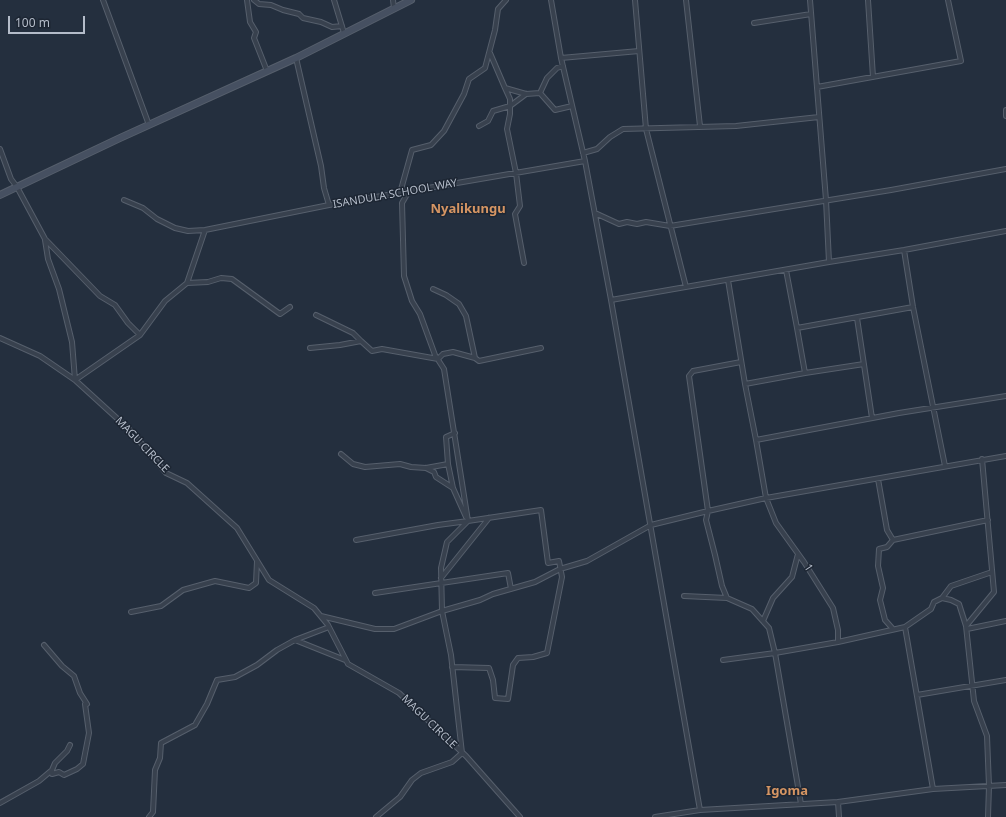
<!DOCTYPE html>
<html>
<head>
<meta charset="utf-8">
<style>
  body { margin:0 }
  #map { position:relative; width:1006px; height:817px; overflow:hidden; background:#242f3e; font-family:"Noto Sans",sans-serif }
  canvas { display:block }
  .scale { position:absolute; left:8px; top:16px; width:77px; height:18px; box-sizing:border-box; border:2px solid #b4bcc9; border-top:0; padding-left:5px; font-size:12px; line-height:14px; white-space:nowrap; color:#b4bcc9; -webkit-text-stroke:3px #1d2633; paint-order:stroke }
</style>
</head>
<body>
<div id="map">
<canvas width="1006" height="817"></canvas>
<div class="scale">100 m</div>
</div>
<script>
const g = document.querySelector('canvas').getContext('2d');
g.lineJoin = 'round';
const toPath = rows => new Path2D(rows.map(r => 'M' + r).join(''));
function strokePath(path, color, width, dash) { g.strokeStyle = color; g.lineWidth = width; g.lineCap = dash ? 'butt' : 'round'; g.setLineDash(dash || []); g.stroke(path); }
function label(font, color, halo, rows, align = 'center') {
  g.font = font + ' "Noto Sans",sans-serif'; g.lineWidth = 3; g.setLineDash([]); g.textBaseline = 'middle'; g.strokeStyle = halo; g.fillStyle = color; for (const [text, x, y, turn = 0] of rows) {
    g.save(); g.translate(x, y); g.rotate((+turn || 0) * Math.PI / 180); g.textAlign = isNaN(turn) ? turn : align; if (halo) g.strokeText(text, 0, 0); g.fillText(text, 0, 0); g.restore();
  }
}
const street = toPath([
  [103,0,149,125],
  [247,0,250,22,256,32,254,38,267,71],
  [254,0,259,4,271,5,283,10,299,14,303,18,321,22,332,27,342,26],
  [334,0,344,33],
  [393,0,394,8],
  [551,0,561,58,585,161,611,300,700,810,838,802,839,817],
  [635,0,646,129,686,287],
  [686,0,700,126],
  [810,0,826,200,829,262],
  [868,0,873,77],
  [754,23,811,14],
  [490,53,505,88,526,94,540,93,555,110,572,106],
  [296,58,321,166,324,188,329,205],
  [561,58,639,51],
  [817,87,961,61,948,0],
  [505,88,510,99,510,114,507,129,516,173,520,206,515,214,524,263],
  [540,93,547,78,557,68,563,66],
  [1006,110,1006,116],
  [479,126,488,121,493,111,510,106,526,94],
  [0,149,11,179,17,187,45,239,100,296,115,305,128,323,140,335],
  [583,153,597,149,610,137,623,129,736,126,819,117],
  [409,191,402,203,404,276,412,301,420,314,435,355,444,369,468,521],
  [400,193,412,150,431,145,444,131,464,94,469,79,485,68,495,30,498,9,506,0],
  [124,200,143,208,157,219,175,228,188,231,205,230,329,205,585,161],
  [595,213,619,224,627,222,637,224,646,222,670,226,891,190,1006,169],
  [45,240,48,259,59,289,72,342,75,380],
  [904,250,913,307,945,466],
  [786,270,797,328],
  [728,280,745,384,756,440,766,498,776,523,804,562,833,608,838,630,838,642],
  [187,283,208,282,221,278,232,279,280,314,290,307],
  [433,289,446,295,459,304,466,316,475,358,479,361,541,348],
  [611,300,829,262,904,250,1006,231],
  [316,315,353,333,361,341],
  [857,318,872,418],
  [0,338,40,356,75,380,132,432,166,473,187,483,237,528,269,580,314,608,328,625,348,664,399,693,466,756,520,817],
  [310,348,340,345,361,341,372,351,382,349,438,359,443,354,453,352,475,358],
  [805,373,864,364],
  [75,380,140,335,165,301,187,283,205,230],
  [745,384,805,373,797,328,913,307],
  [756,440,899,413,1006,396],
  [341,454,353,464,365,467,400,464,411,467,426,468,448,464,446,437,455,433],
  [982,459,994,592,966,626,974,701,987,736,989,786,988,817],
  [448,464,453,488],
  [426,468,434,472,436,477,453,488,466,517],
  [878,479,887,530,893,540,988,520],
  [356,540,438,525,468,521,447,542,441,568,442,611,451,655,462,753,452,762,421,773,412,780,400,797,376,817],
  [893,540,887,547,879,549,878,566,883,588,880,600,885,620,893,629],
  [441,578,489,518],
  [375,593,508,573,511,589],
  [684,596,727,598],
  [942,598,951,586,992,572],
  [131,612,161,606,183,590,215,581,249,588,256,583,257,561],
  [321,616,375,629,394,629,442,611,480,600,493,594,535,582,560,569,587,561,651,525,708,511,766,498,1006,456],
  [763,621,773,598,792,577,798,554],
  [905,627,931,609,934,602,942,598,951,600,959,604,966,626],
  [967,629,1006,621],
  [295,640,329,627],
  [44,645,62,666,74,676,80,693,87,704],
  [723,660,775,653,769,628,752,609,727,598,722,586,715,555,706,520,708,511,689,376,693,371,741,362],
  [452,667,489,668,493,680,495,698,508,699,513,665,518,658,533,657,547,653,562,577,559,561,548,563,541,510,468,521],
  [917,695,1006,680],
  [52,770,55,763,67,751,70,745],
  [838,802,933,789,1006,785],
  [0,803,39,781,52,770,52,774,59,772,64,775,77,769,83,764,89,733,85,704],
  [801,804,775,653,838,642,905,627,933,789],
  [149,817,153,812,155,770,160,758,161,743,195,725,207,704,217,680,235,677,257,665,277,650,295,640,345,660],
  [655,817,700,810]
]);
const secondary = toPath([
  [0,195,120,138,296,58,411,0]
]);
strokePath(street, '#565f6c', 6);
strokePath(secondary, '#565f6c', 8);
strokePath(street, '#38414e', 4);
strokePath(secondary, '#465061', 6);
label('11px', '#b4bcc9', '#1d2633', [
  ["ISANDULA SCHOOL WAY",395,194,-10],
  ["MAGU CIRCLE",142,445,46],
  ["1",808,568,57],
  ["MAGU CIRCLE",429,722,44]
]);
label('bold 13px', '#d59563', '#1d2633', [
  ["Nyalikungu",468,209],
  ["Igoma",787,791]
]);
</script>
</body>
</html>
